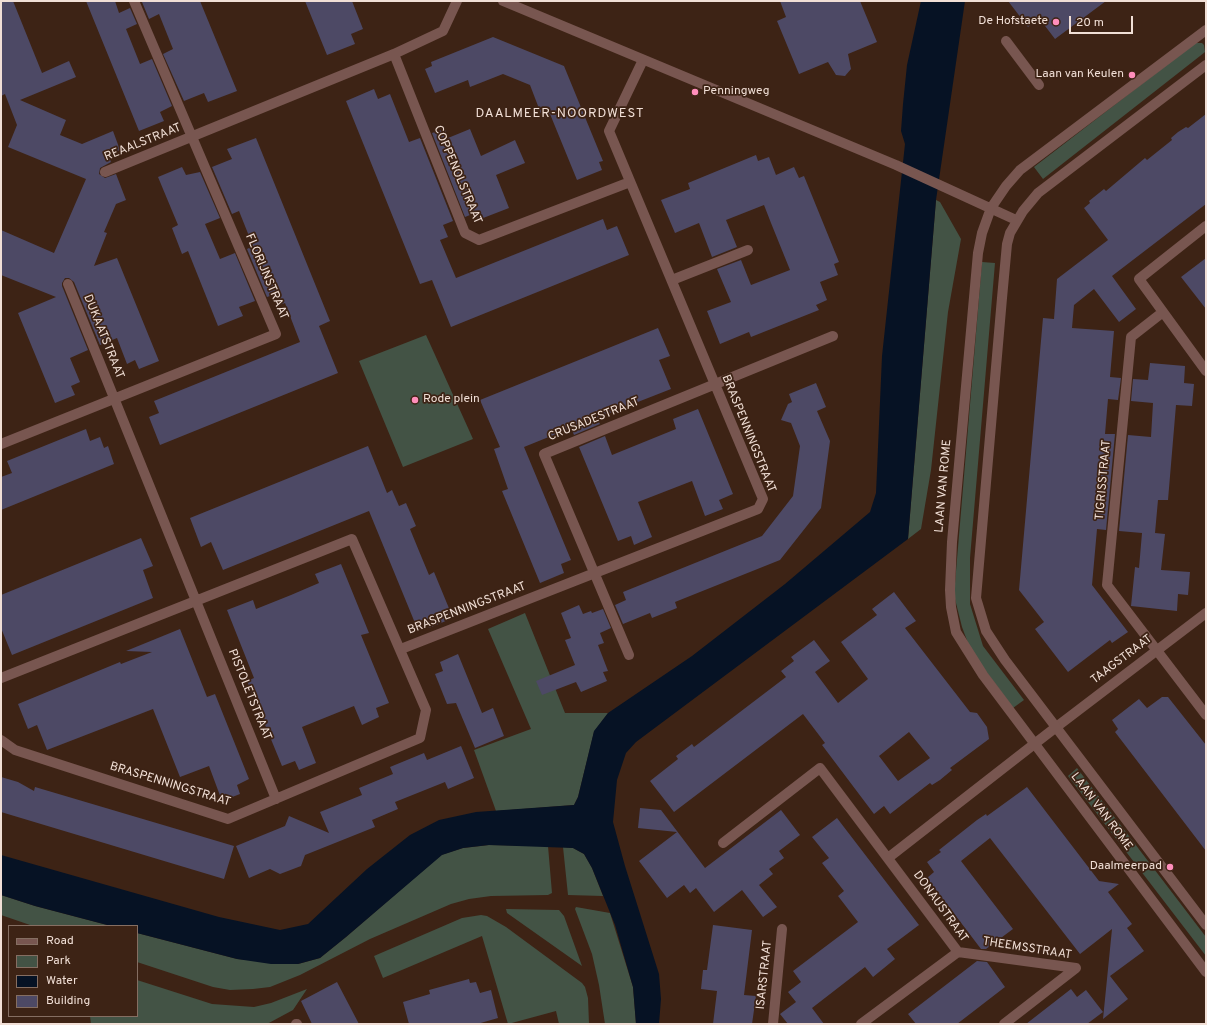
<!DOCTYPE html>
<html>
<head>
<meta charset="utf-8">
<style>
  body { margin:0 }
  #map { position:relative; width:1207px; height:1025px; overflow:hidden; background:#3d2315; font-family:Overpass,sans-serif }
  canvas { display:block }
  .frame { position:absolute; inset:0; border:2px solid #f1dfd6; pointer-events:none }
  .legend { position:absolute; left:8px; top:925px; width:130px; height:92px; box-sizing:border-box; background:#3d2315; border:1px solid #856e62; margin:0; padding:5px 7px; list-style:none; font-size:12px; color:#f1dfd6 }
  .legend li { display:flex; align-items:center; gap:8px; height:20px }
  .legend b { width:20px; border:1px solid #856e62 }
  .scale { position:absolute; left:1069px; top:16px; width:64px; height:18px; box-sizing:border-box; border:2px solid #f1dfd6; border-top:0; padding-left:5px; font-size:12px; line-height:14px; white-space:nowrap; color:#f1dfd6; -webkit-text-stroke:3px #3d2315; paint-order:stroke }
</style>
</head>
<body>
<div id="map">
<canvas width="1207" height="1025"></canvas>
<div class="frame"></div>
<ul class="legend">
<li><b style="height:5px;background:#785650"></b>Road</li>
<li><b style="height:11px;background:#435345"></b>Park</li>
<li><b style="height:11px;background:#061224"></b>Water</li>
<li><b style="height:11px;background:#4d4965"></b>Building</li>
</ul>
<div class="scale">20 m</div>
</div>
<script>
const g = document.querySelector('canvas').getContext('2d');
g.lineJoin = 'round';
function fill(path, color) { g.fillStyle = color; g.fill(path, 'evenodd'); }
const toPath = rows => new Path2D(rows.map(r => 'M' + r).join(''));
function strokePath(path, color, width, dash) { g.strokeStyle = color; g.lineWidth = width; g.lineCap = dash ? 'butt' : 'round'; g.setLineDash(dash || []); g.stroke(path); }
function label(font, color, halo, rows, align = 'center') {
  g.font = font + ' Overpass,sans-serif'; g.lineWidth = 3.5; g.setLineDash([]); g.textBaseline = 'middle'; g.strokeStyle = halo; g.fillStyle = color; for (const [text, x, y, turn = 0] of rows) {
    g.save(); g.translate(x, y); g.rotate((+turn || 0) * Math.PI / 180); g.textAlign = isNaN(turn) ? turn : align; if (halo) g.strokeText(text, 0, 0); g.fillText(text, 0, 0); g.restore();
  }
}
fill(toPath([
  [1195,43,1202,43,1204,45,1205,52,1200,56,1043,179,1034,167],
  [936,200,940,202,961,239,948,312,931,470,921,529,908,539],
  [982,262,995,263,970,558,970,604,983,646,1024,700,1013,708,971,651,962,627,954,595],
  [426,335,473,439,403,467,359,361],
  [525,613,565,713,608,713,594,732,578,797,574,805,496,811,474,750,531,729,488,629],
  [1077,768,1206,937,1206,956,1068,776],
  [489,845,548,846,552,893,548,895,491,896,469,899,451,904,370,939,300,975,270,987,253,989,230,990,213,987,137,962,137,933,237,959,298,964,320,958,346,937,441,855,463,848],
  [563,847,573,848,584,854,592,868,603,896,568,895],
  [1,895,35,906,111,926,33,926,1,915],
  [576,907,610,913,633,987,636,1024,605,1024,599,985,592,954,575,909],
  [506,909,559,910,564,916,582,966,507,913],
  [481,915,487,916,506,927,582,983,585,987,588,998,589,1024,559,1024,556,1011,508,1024,482,936,383,978,374,956,462,918],
  [137,980,212,1004,254,1007,271,1003,307,989,293,1010,267,1024,91,1024,90,1016,137,1016]
]), '#435345');
fill(toPath([
  [921,1,965,1,936,200,908,539,636,742,626,753,617,780,613,822,625,866,659,974,661,999,659,1024,636,1024,633,987,615,925,592,868,584,854,573,848,489,845,463,848,442,855,346,937,320,958,298,964,271,964,237,959,137,933,137,926,111,926,35,906,1,895,1,855,219,917,280,930,308,924,367,869,410,835,439,820,476,812,574,805,578,797,594,731,608,713,692,656,785,584,870,512,876,493,882,356,905,144,901,131,903,104,907,65]
]), '#061224');
fill(toPath([
  [1,1,13,1,42,73,69,61,76,77,20,100,66,120,60,135,82,144,113,131,120,150,108,155,111,162,100,168,99,174,105,178,116,174,126,200,116,204,104,232,107,233,94,266,117,258,159,361,139,369,135,360,127,364,117,338,100,345,74,282,69,278,65,278,62,283,62,286,88,350,70,358,80,382,71,386,75,395,55,403,18,313,56,297,1,275,1,230,54,253,86,179,8,147,17,125,5,94,1,96],
  [86,1,115,1,119,13,130,8,137,24,126,29,140,64,152,59,172,106,160,112,164,121,139,131],
  [144,1,200,1,237,91,208,102,204,93,184,101,163,54,173,49,159,14,149,19,142,2],
  [305,1,352,1,363,29,351,34,355,44,327,55],
  [780,1,860,1,877,42,848,54,851,69,845,76,836,75,828,62,799,74,777,21,786,17],
  [1008,1,1106,1,1055,39,1039,18,1028,27],
  [493,37,564,66,603,161,599,162,602,170,577,180,550,114,543,119,530,85,503,74,470,87,468,80,435,93,425,69,432,66,431,62],
  [374,89,378,99,390,94,409,142,420,138,453,221,443,225,448,237,440,240,456,278,603,219,607,230,617,226,629,255,451,327,432,280,420,284,346,101],
  [1206,114,1206,204,1112,276,1136,309,1119,322,1094,289,1074,305,1072,328,1114,331,1110,377,1121,378,1118,400,1108,399,1105,434,1115,434,1106,530,1097,529,1092,585,1128,632,1112,643,1110,640,1068,672,1035,629,1044,622,1019,590,1043,318,1054,319,1057,279,1108,240,1084,208,1090,203,1089,201,1104,189,1106,191,1145,158,1147,160,1172,140,1171,138,1178,132,1186,127,1188,128],
  [445,129,448,138,470,129,481,156,515,140,525,163,496,175,509,208,478,220,475,213,465,217,432,133],
  [256,138,330,321,319,326,338,373,160,445,149,417,159,413,154,401,300,342,285,303,277,306,273,295,267,297,247,249,253,246,239,211,232,214,212,167,232,159,227,149],
  [756,155,758,161,769,157,776,175,794,167,799,178,804,176,839,262,834,264,838,275,820,282,827,300,816,305,819,310,751,337,749,332,720,344,707,311,731,302,717,269,741,260,751,285,790,270,771,223,764,205,726,220,737,247,712,257,699,223,675,233,661,200,690,189,688,183],
  [182,167,186,175,200,172,220,218,205,224,220,259,235,253,255,301,239,307,243,316,218,326,188,251,182,254,172,228,178,225,158,177],
  [1206,258,1206,309,1181,277],
  [658,328,670,356,659,360,671,389,597,418,600,424,574,435,571,428,524,447,571,560,561,564,564,573,540,583,502,491,508,489,494,449,500,447,480,400],
  [1150,363,1185,366,1184,383,1194,384,1192,406,1176,405,1168,500,1158,500,1155,533,1165,534,1161,570,1190,572,1188,595,1178,594,1177,611,1131,606,1135,567,1139,568,1142,533,1119,531,1128,435,1151,437,1153,403,1131,401,1133,379,1148,380],
  [816,383,826,407,817,411,830,441,821,508,780,560,675,602,677,608,652,618,650,613,623,624,615,605,626,600,623,592,762,536,793,496,800,446,791,423,781,420,788,404,792,402,789,394],
  [698,409,733,494,719,500,723,509,705,516,692,481,638,502,652,537,634,545,631,536,618,541,579,447,605,436,612,455,676,429,673,419],
  [86,429,90,441,100,437,104,448,108,446,114,464,1,510,1,477,12,473,7,461],
  [368,446,387,493,392,490,399,506,406,503,416,526,410,529,419,551,429,575,434,572,453,618,429,628,425,619,415,623,369,511,223,570,211,542,201,547,190,518],
  [141,538,153,566,143,570,153,598,12,655,1,628,1,595],
  [341,564,369,633,361,635,389,703,376,708,379,717,362,725,354,706,302,727,316,763,299,770,295,761,282,766,247,681,254,678,227,610,253,600,256,609,291,595,319,583,315,574],
  [894,592,916,621,905,628,970,712,977,713,987,727,989,739,950,768,952,770,940,780,932,785,930,783,890,814,884,806,874,814,822,745,825,743,803,714,674,812,650,781,678,759,676,756,692,744,694,747,786,677,781,671,794,661,791,657,814,640,830,661,815,672,838,703,868,679,841,642,877,615,872,609],
  [909,732,930,758,898,781,879,756],
  [579,605,583,614,591,611,592,613,603,609,611,628,600,633,604,643,598,645,608,671,603,672,607,681,581,692,576,682,542,695,536,681,575,665,565,640,571,638,561,613],
  [180,629,207,697,215,694,249,779,237,785,240,794,222,801,209,766,180,777,153,709,47,750,37,725,28,729,18,704,120,662,121,664,152,652,126,651],
  [458,654,482,713,493,708,504,736,475,748,456,703,447,704,435,674,443,671,440,662],
  [1162,697,1168,697,1206,745,1206,851,1115,732,1118,729,1112,720,1139,699,1147,708],
  [461,746,474,778,448,789,445,782,395,802,398,809,372,820,375,827,305,855,301,866,280,874,270,869,249,878,236,846,285,826,289,816,329,833,320,812,362,795,359,788,393,774,390,767,424,753,427,760],
  [1,777,18,782,34,791,35,787,234,846,224,879,1,812],
  [1027,787,1099,881,1119,884,1108,892,1132,924,1127,928,1144,951,1110,976,1128,999,1103,1019,1112,929,1080,954,990,838,961,861,1013,929,986,949,981,949,927,878,934,872,927,862,941,852,939,850,977,820,986,814,987,816],
  [640,808,661,810,705,868,781,810,800,835,779,851,784,858,769,869,773,874,759,885,777,907,763,917,742,890,714,912,696,888,690,893,684,885,667,898,639,861,677,832,638,828],
  [837,818,919,925,887,949,895,959,873,977,865,967,812,1008,824,1024,788,1024,780,1014,796,1002,788,992,801,982,793,971,858,922,838,896,844,891,822,863,829,858,812,837],
  [713,925,752,930,744,995,756,996,752,1024,713,1024,717,991,701,989,703,970,707,970],
  [977,961,987,962,1005,987,957,1024,916,1024,908,1014],
  [469,979,470,983,476,982,480,993,491,990,498,1018,477,1024,409,1024,403,1002,430,994,429,990],
  [337,982,359,1024,312,1024,301,1001],
  [1071,989,1077,997,1086,990,1103,1012,1087,1024,1026,1024]
]), '#4d4965');
strokePath(toPath([
  [1006,41,1039,85],
  [672,280,748,250]
]), '#785650', 10);
strokePath(toPath([
  [394,54,465,233,479,240,630,182],
  [105,172,394,54,443,31,457,1],
  [1206,226,1139,279,1206,371],
  [68,284,276,799],
  [1163,312,1131,337,1107,585,1206,715],
  [1,444,276,334,134,1],
  [401,649,758,509,763,499,609,131,643,60],
  [629,655,544,454,833,336],
  [1,678,352,539,426,710,420,738,228,819,15,750,1,740],
  [1055,728,1206,613],
  [723,843,820,768,958,952,861,1024],
  [888,858,1033,745],
  [958,952,1076,968],
  [296,1024,297,1024],
  [773,1024,782,929],
  [1004,1024,1076,968]
]), '#785650', 10);
strokePath(toPath([
  [503,1,896,165,1016,220],
  [1206,30,1020,170,1006,186,991,208,982,233,978,253,952,542,950,590,951,607,956,632,983,675,1206,972],
  [1206,65,1038,193,1023,211,1010,233,1007,244,1002,298,976,598,986,631,1005,660,1206,925],
  [1033,745,1055,728]
]), '#785650', 10);
for (const [x, y, r, color] of [
  [1056,22,4,"#ff8ebb"],
  [1132,75,4,"#ff8ebb"],
  [695,92,4,"#ff8ebb"],
  [415,400,4,"#ff8ebb"],
  [1170,867,4,"#ff8ebb"]
]) { const dot = new Path2D(); dot.arc(x, y, r, 0, 2 * Math.PI); g.fillStyle = color; g.fill(dot); strokePath(dot, '#3d2315', 1.5); }
label('12px', '#f1dfd6', '#3d2315', [
  ["De Hofstaete",1048,22],
  ["Laan van Keulen",1124,75],
  ["Penningweg",703,92,"left"],
  ["Rode plein",423,400,"left"],
  ["Daalmeerpad",1162,867]
], 'right');
label('12px', '#f1dfd6', '#3d2315', [
  ["REAALSTRAAT",143,143,-22],
  ["COPPENOLSTRAAT",457,175,67],
  ["FLORIJNSTRAAT",266,277,67],
  ["DUKAATSTRAAT",103,337,68],
  ["CRUSADESTRAAT",594,420,-22],
  ["BRASPENNINGSTRAAT",748,434,68],
  ["TIGRISSTRAAT",1104,480,-85],
  ["LAAN VAN ROME",944,486,-85],
  ["BRASPENNINGSTRAAT",467,609,-21],
  ["TAAGSTRAAT",1122,660,-37],
  ["PISTOLETSTRAAT",249,695,68],
  ["BRASPENNINGSTRAAT",170,785,17],
  ["LAAN VAN ROME",1101,812,53],
  ["DONAUSTRAAT",940,907,54],
  ["THEEMSSTRAAT",1027,949,9],
  ["ISARSTRAAT",765,975,-84]
]);
g.letterSpacing = '1px';
label('13px', '#f1dfd6', '#3d2315', [
  ["DAALMEER-NOORDWEST",560,114]
]);
g.letterSpacing = '0px';
</script>
</body>
</html>
